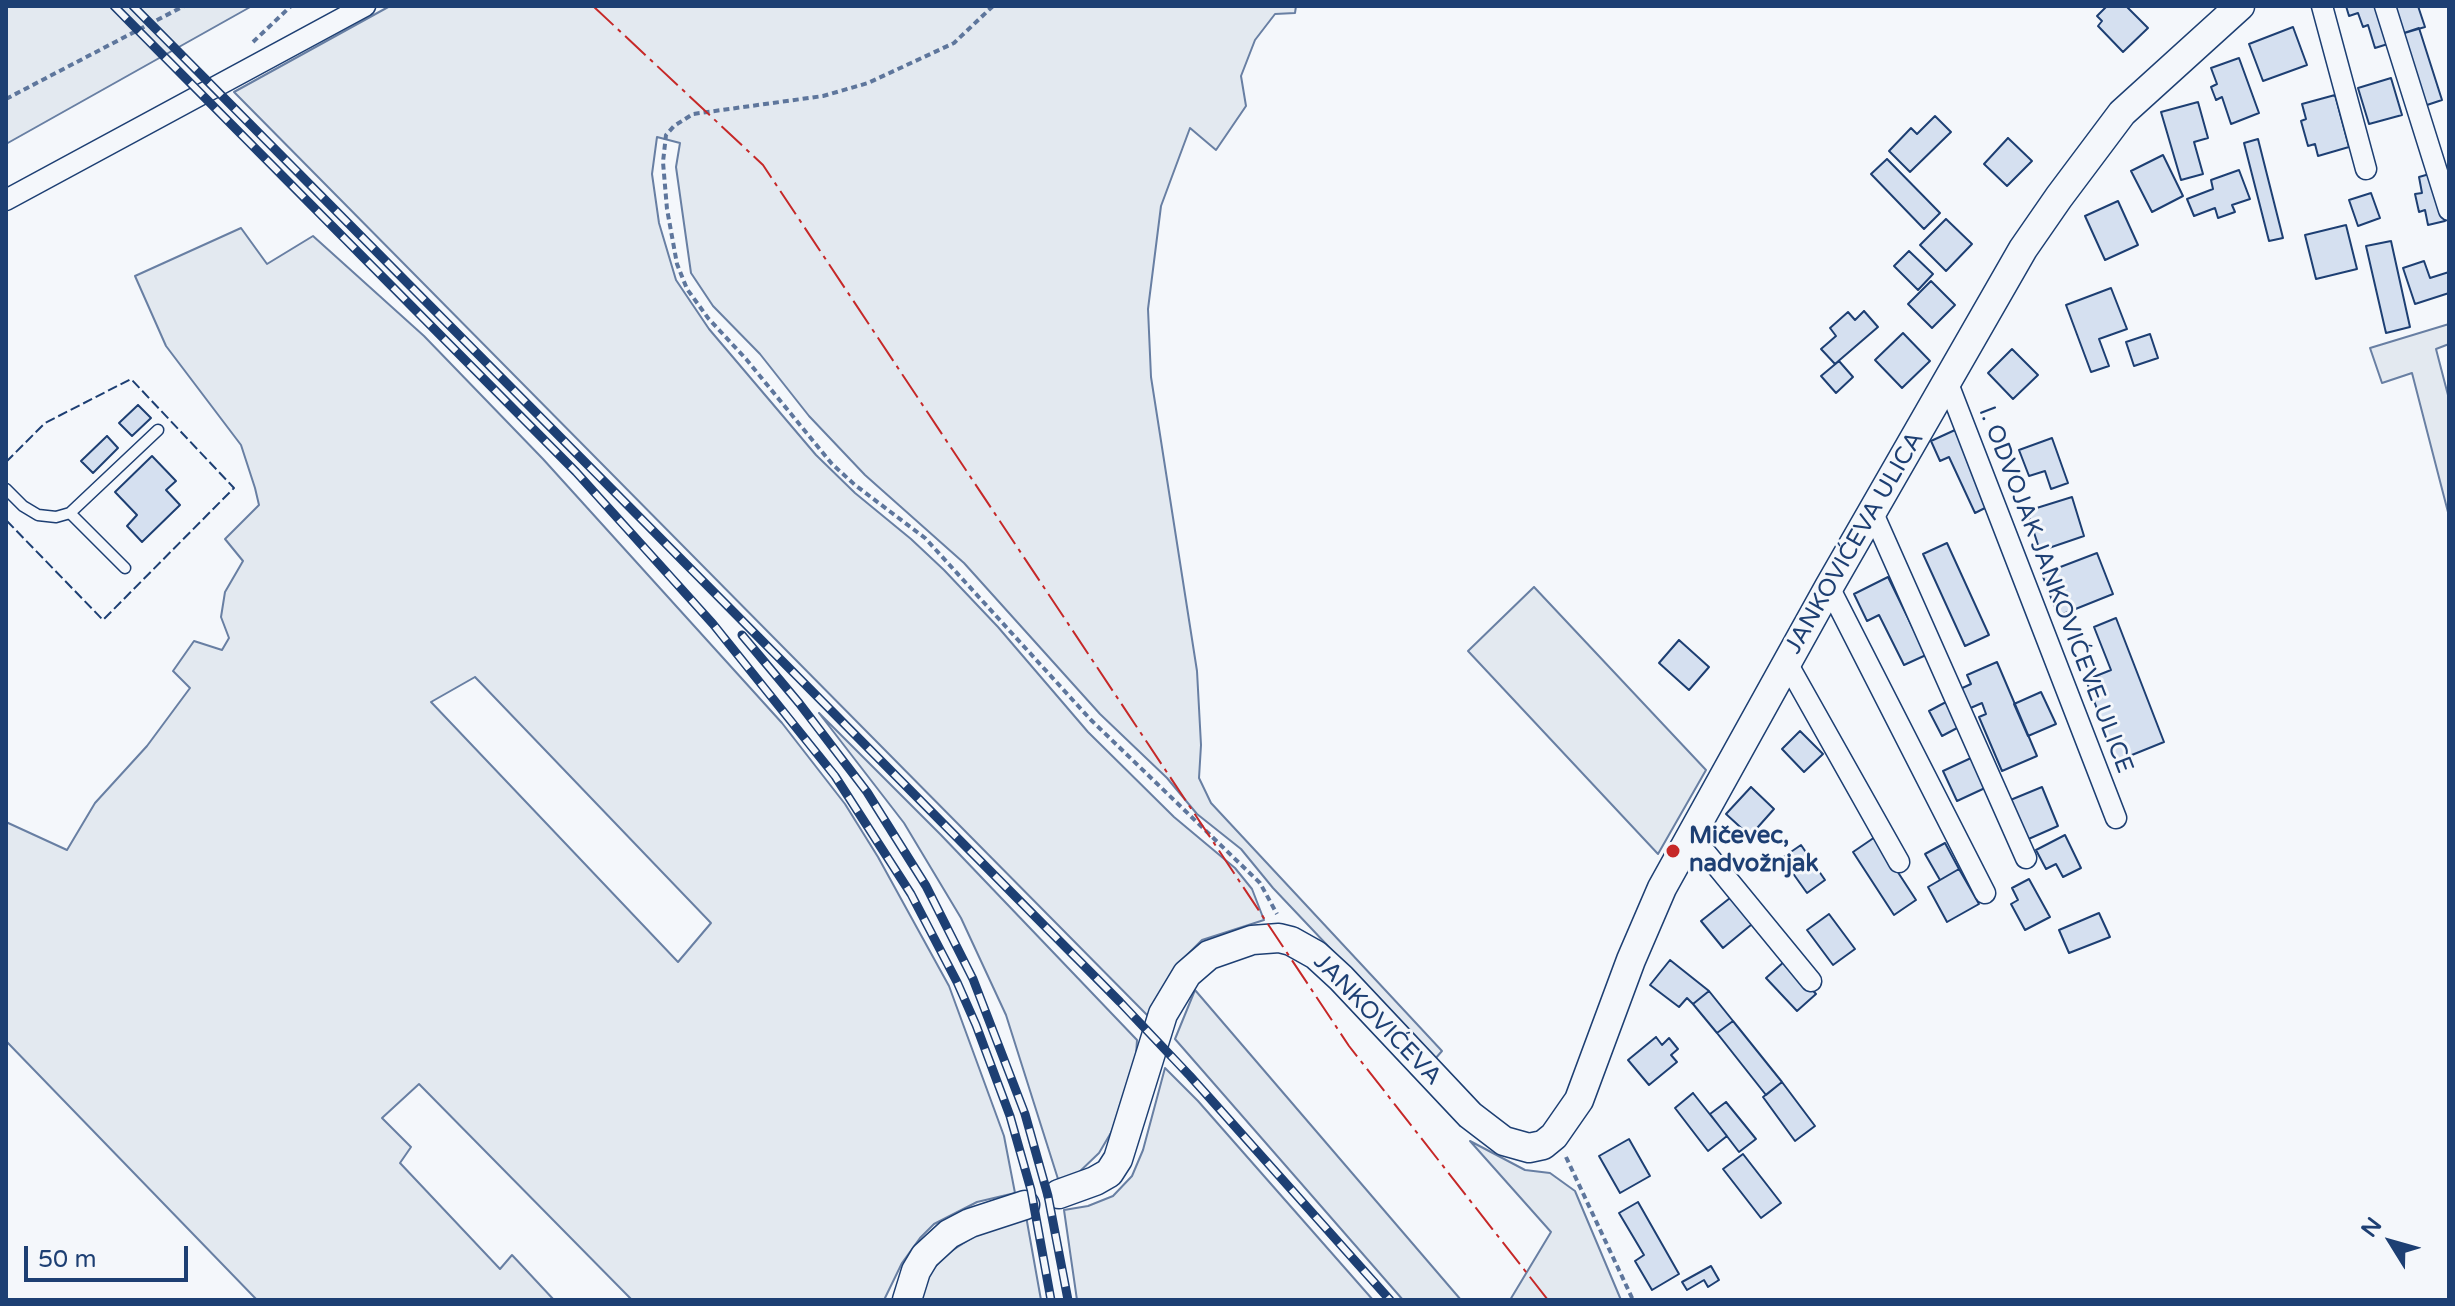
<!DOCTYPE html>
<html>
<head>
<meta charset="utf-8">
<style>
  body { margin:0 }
  #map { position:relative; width:2455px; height:1306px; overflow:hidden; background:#f4f7fb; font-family:"Varela Round",sans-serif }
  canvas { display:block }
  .frame { position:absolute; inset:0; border:8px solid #1d3f73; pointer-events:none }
  .north { position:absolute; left:2351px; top:1202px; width:80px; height:80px; -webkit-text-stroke:6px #f4f7fb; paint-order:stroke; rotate:307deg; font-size:22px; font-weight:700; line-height:32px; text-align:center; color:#1d3f73 }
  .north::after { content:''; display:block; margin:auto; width:28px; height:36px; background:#1d3f73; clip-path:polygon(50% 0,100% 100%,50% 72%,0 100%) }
  .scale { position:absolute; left:24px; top:1246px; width:164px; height:36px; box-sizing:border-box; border:4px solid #1d3f73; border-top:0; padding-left:10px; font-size:24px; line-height:28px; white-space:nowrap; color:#1d3f73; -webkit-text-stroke:6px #f4f7fb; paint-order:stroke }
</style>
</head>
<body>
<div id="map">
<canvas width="2455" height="1306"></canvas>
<div class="frame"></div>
<div class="north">N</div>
<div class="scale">50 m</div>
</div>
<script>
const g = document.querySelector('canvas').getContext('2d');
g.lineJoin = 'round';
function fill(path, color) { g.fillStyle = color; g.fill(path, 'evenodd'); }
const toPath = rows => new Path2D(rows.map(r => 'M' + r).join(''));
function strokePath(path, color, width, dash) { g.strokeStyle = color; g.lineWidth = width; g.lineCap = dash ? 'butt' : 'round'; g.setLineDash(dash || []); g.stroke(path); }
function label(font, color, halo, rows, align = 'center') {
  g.font = font + ' "Varela Round",sans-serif'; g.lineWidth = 6; g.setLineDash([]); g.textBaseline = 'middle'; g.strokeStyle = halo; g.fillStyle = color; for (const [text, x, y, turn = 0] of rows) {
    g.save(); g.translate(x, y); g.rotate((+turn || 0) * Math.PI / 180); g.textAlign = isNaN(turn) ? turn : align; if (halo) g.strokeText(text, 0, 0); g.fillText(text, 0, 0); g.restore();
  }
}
const green = toPath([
  [6,6,252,6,6,144,6,6],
  [390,6,1296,6,1295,13,1275,14,1255,40,1241,76,1246,106,1216,150,1190,128,1161,206,1148,309,1151,377,1197,671,1201,745,1199,778,1211,803,1442,1051,1435,1059,1273,888,1241,849,1197,814,1167,778,1100,714,964,563,865,475,809,416,760,354,713,306,691,273,676,167,680,143,657,137,652,174,659,223,676,280,709,329,816,455,855,493,911,539,944,570,998,627,1088,732,1174,817,1235,868,1252,889,1264,920,1202,940,1182,960,1169,977,1150,1018,234,92,390,6],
  [241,228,267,264,313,236,424,336,543,459,782,723,845,804,878,857,949,986,1004,1136,1015,1193,977,1202,934,1224,920,1238,902,1263,884,1300,632,1300,419,1084,382,1118,411,1147,400,1163,500,1269,512,1255,554,1300,257,1300,6,1041,6,822,67,850,95,803,147,746,190,688,173,671,194,641,222,650,229,638,221,617,225,592,243,561,225,539,259,505,255,488,241,445,166,346,135,276,241,228],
  [475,677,711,923,678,962,431,702,475,677],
  [2449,324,2449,344,2436,349,2449,399,2449,516,2412,373,2382,383,2370,348,2449,324],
  [1534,587,1706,770,1658,854,1468,651,1534,587],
  [819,713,941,835,1137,1040,1136,1056,1112,1131,1099,1153,1074,1177,1058,1179,1006,1015,961,918,904,823,819,713],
  [1195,990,1461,1300,1403,1300,1175,1039,1195,990],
  [1165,1068,1198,1101,1373,1300,1077,1300,1064,1210,1088,1206,1113,1196,1132,1176,1143,1150,1165,1068],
  [1470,1141,1525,1170,1550,1173,1575,1191,1621,1300,1510,1300,1551,1232,1470,1141],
  [1026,1216,1041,1300,921,1300,930,1273,945,1255,978,1234,1026,1216]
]);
fill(green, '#e3e9f0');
strokePath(green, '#687fa3', 2);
const building = toPath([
  [2107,6,2126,6,2148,28,2123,52,2098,26,2102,21,2097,16,2107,6],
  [2346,6,2380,6,2391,43,2375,48,2368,25,2363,27,2358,13,2349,16,2346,6],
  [2392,6,2418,6,2425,27,2401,34,2392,6],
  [2293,27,2307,65,2263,81,2249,44,2293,27],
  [2419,28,2442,100,2424,106,2401,34,2419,28],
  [2239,58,2259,113,2231,124,2222,97,2216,100,2211,87,2217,84,2211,68,2239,58],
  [2391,78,2402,115,2369,124,2358,88,2391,78],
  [2335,95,2349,147,2318,156,2315,144,2308,146,2301,121,2306,119,2302,104,2335,95],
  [2198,102,2208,138,2194,142,2203,174,2181,180,2161,112,2198,102],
  [1935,116,1951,132,1910,172,1889,151,1911,128,1917,134,1935,116],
  [2008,138,2032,161,2007,186,1984,164,2008,138],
  [2258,139,2283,238,2269,241,2244,143,2258,139],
  [2163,155,2183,196,2152,212,2131,171,2163,155],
  [1887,159,1940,213,1924,229,1871,174,1887,159],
  [2239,170,2250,199,2232,205,2235,212,2218,218,2215,208,2194,216,2187,199,2213,189,2211,180,2239,170],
  [2433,173,2445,221,2428,225,2425,210,2419,212,2415,194,2422,193,2419,177,2433,173],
  [2371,193,2380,218,2358,226,2349,200,2371,193],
  [2118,201,2138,245,2105,260,2085,216,2118,201],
  [1946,219,1972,244,1946,271,1920,245,1946,219],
  [2346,225,2357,269,2316,279,2305,235,2346,225],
  [2391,241,2410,327,2386,333,2366,246,2391,241],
  [1909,251,1933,274,1918,290,1894,266,1909,251],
  [2424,261,2430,278,2449,272,2449,293,2415,304,2403,268,2424,261],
  [1931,281,1955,305,1932,328,1908,304,1931,281],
  [2111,288,2127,329,2099,339,2109,366,2091,372,2066,305,2111,288],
  [1864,311,1878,327,1835,364,1821,349,1836,336,1830,328,1848,312,1855,320,1864,311],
  [1903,333,1930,361,1902,388,1875,360,1903,333],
  [2150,334,2158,358,2134,366,2126,342,2150,334],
  [2012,349,2038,375,2013,399,1988,373,2012,349],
  [1839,361,1853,377,1836,393,1821,376,1839,361],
  [138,405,151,418,132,436,119,423,138,405],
  [1955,430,1989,506,1975,513,1949,457,1940,461,1931,441,1955,430],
  [107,436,118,448,93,473,81,461,107,436],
  [2052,438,2068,483,2051,489,2045,471,2029,476,2019,450,2052,438],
  [152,456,176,481,166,490,180,505,142,542,127,526,137,515,115,492,152,456],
  [2072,497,2084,536,2040,551,2027,511,2072,497],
  [1947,543,1989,635,1965,646,1923,554,1947,543],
  [2097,553,2113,594,2058,616,2042,574,2097,553],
  [1888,577,1926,655,1904,665,1879,615,1867,621,1854,594,1888,577],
  [2116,618,2164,742,2117,761,2086,680,2111,670,2094,627,2116,618],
  [1679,640,1709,667,1689,690,1659,663,1679,640],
  [1997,662,2037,756,2002,771,1979,717,1986,714,1982,703,1966,710,1958,690,1971,684,1967,675,1997,662],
  [2041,692,2056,724,2028,736,2014,704,2041,692],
  [1946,702,1959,727,1942,736,1929,711,1946,702],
  [1800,731,1823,754,1804,772,1782,749,1800,731],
  [1971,758,1985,788,1957,801,1943,771,1971,758],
  [1751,787,1774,809,1750,836,1726,814,1751,787],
  [2042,787,2058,826,2024,841,2008,801,2042,787],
  [2065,835,2081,868,2063,877,2056,864,2046,869,2036,850,2065,835],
  [1875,837,1916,900,1894,915,1853,852,1875,837],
  [1945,843,1959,869,1940,880,1925,854,1945,843],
  [1801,845,1825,880,1807,893,1782,858,1801,845],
  [1959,869,1979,904,1947,922,1928,887,1959,869],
  [2029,879,2050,917,2025,930,2011,904,2018,900,2012,888,2029,879],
  [1735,894,1757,920,1723,948,1701,921,1735,894],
  [2099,913,2110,937,2069,953,2059,930,2099,913],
  [1829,914,1855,949,1833,965,1807,930,1829,914],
  [1670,960,1709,991,1693,1004,1687,998,1679,1007,1650,985,1670,960],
  [1786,960,1816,994,1797,1011,1766,978,1786,960],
  [1709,991,1733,1021,1717,1033,1693,1004,1709,991],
  [1733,1021,1782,1082,1766,1095,1717,1033,1733,1021],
  [1656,1037,1662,1045,1669,1038,1678,1049,1671,1055,1677,1062,1649,1085,1628,1060,1656,1037],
  [1782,1082,1815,1126,1795,1141,1763,1097,1782,1082],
  [1693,1093,1727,1136,1708,1151,1675,1108,1693,1093],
  [1726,1102,1756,1139,1739,1152,1710,1114,1726,1102],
  [1629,1139,1650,1176,1620,1193,1599,1156,1629,1139],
  [1743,1154,1781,1203,1761,1218,1723,1169,1743,1154],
  [1638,1202,1679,1274,1652,1290,1635,1261,1644,1255,1619,1213,1638,1202],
  [1711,1266,1719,1280,1708,1287,1704,1280,1687,1290,1682,1282,1711,1266]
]);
fill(building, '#d5e0f0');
strokePath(building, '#1d3f73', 2);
const lane = toPath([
  [6,489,23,506,38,515,56,517,70,513,125,568],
  [70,513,158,430]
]);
const street = toPath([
  [2322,6,2366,169],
  [2385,6,2449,210],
  [6,200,365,6],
  [1947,381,2116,818],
  [1872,511,2026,858],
  [1829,587,1985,893],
  [1787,663,1899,862],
  [1692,836,1811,981]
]);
const secondary = toPath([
  [1059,1194,1095,1181,1109,1173,1118,1159,1163,1014,1187,974,1209,955,1252,940,1279,938,1291,941,1316,955,1341,978,1470,1115,1504,1141,1529,1148,1543,1145,1554,1136,1579,1100,1631,960,1662,888,1829,587,2023,249,2059,197,2122,113,2240,6],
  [907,1300,916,1271,925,1256,949,1234,970,1223,1025,1205]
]);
strokePath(lane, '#1d3f73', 13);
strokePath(street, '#1d3f73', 23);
strokePath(secondary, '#1d3f73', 31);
strokePath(toPath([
  [993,6,954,43,868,83,823,96,693,114,674,126,666,135,663,162,667,209,677,264,687,289,708,318,746,359,832,464,855,485,925,538,1091,720,1260,883,1277,914],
  [253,42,291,6],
  [6,99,184,6],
  [1566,1157,1633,1300]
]), '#5e769c', 4, [6, 4]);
strokePath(lane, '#f4f7fb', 10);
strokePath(street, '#f4f7fb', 20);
strokePath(secondary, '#f4f7fb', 28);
const rail = toPath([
  [114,6,576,472,713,624,835,776,911,894,957,982,976,1025,1010,1116,1031,1190,1051,1300],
  [133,6,1120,1002,1190,1076,1390,1300],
  [742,635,799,703,867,792,926,886,973,979,1025,1114,1048,1196,1068,1300]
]);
strokePath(rail, '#1d3f73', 9);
strokePath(rail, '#f4f7fb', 6, [18]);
strokePath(toPath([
  [6,462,45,423,131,379,234,488,103,620,6,520]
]), '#1d3f73', 2, [10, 4]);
strokePath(toPath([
  [593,6,763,165,1349,1046,1548,1300]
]), '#c62828', 2, [28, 6, 4, 6]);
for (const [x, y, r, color] of [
  [1673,851,8,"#c62828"]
]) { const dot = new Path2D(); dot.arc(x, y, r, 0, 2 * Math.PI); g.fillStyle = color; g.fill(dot); strokePath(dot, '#f4f7fb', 3); }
label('24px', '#1d3f73', '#f4f7fb', [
  ["JANKOVIĆEVA ULICA",1855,543,-60],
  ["I. ODVOJAK JANKOVIĆEVE ULICE",2055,590,69],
  ["JANKOVIĆEVA",1377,1020,46]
]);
label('bold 24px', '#1d3f73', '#f4f7fb', [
  ["Mičevec,",1689,837],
  ["nadvožnjak",1689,865]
], 'left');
</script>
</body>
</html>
